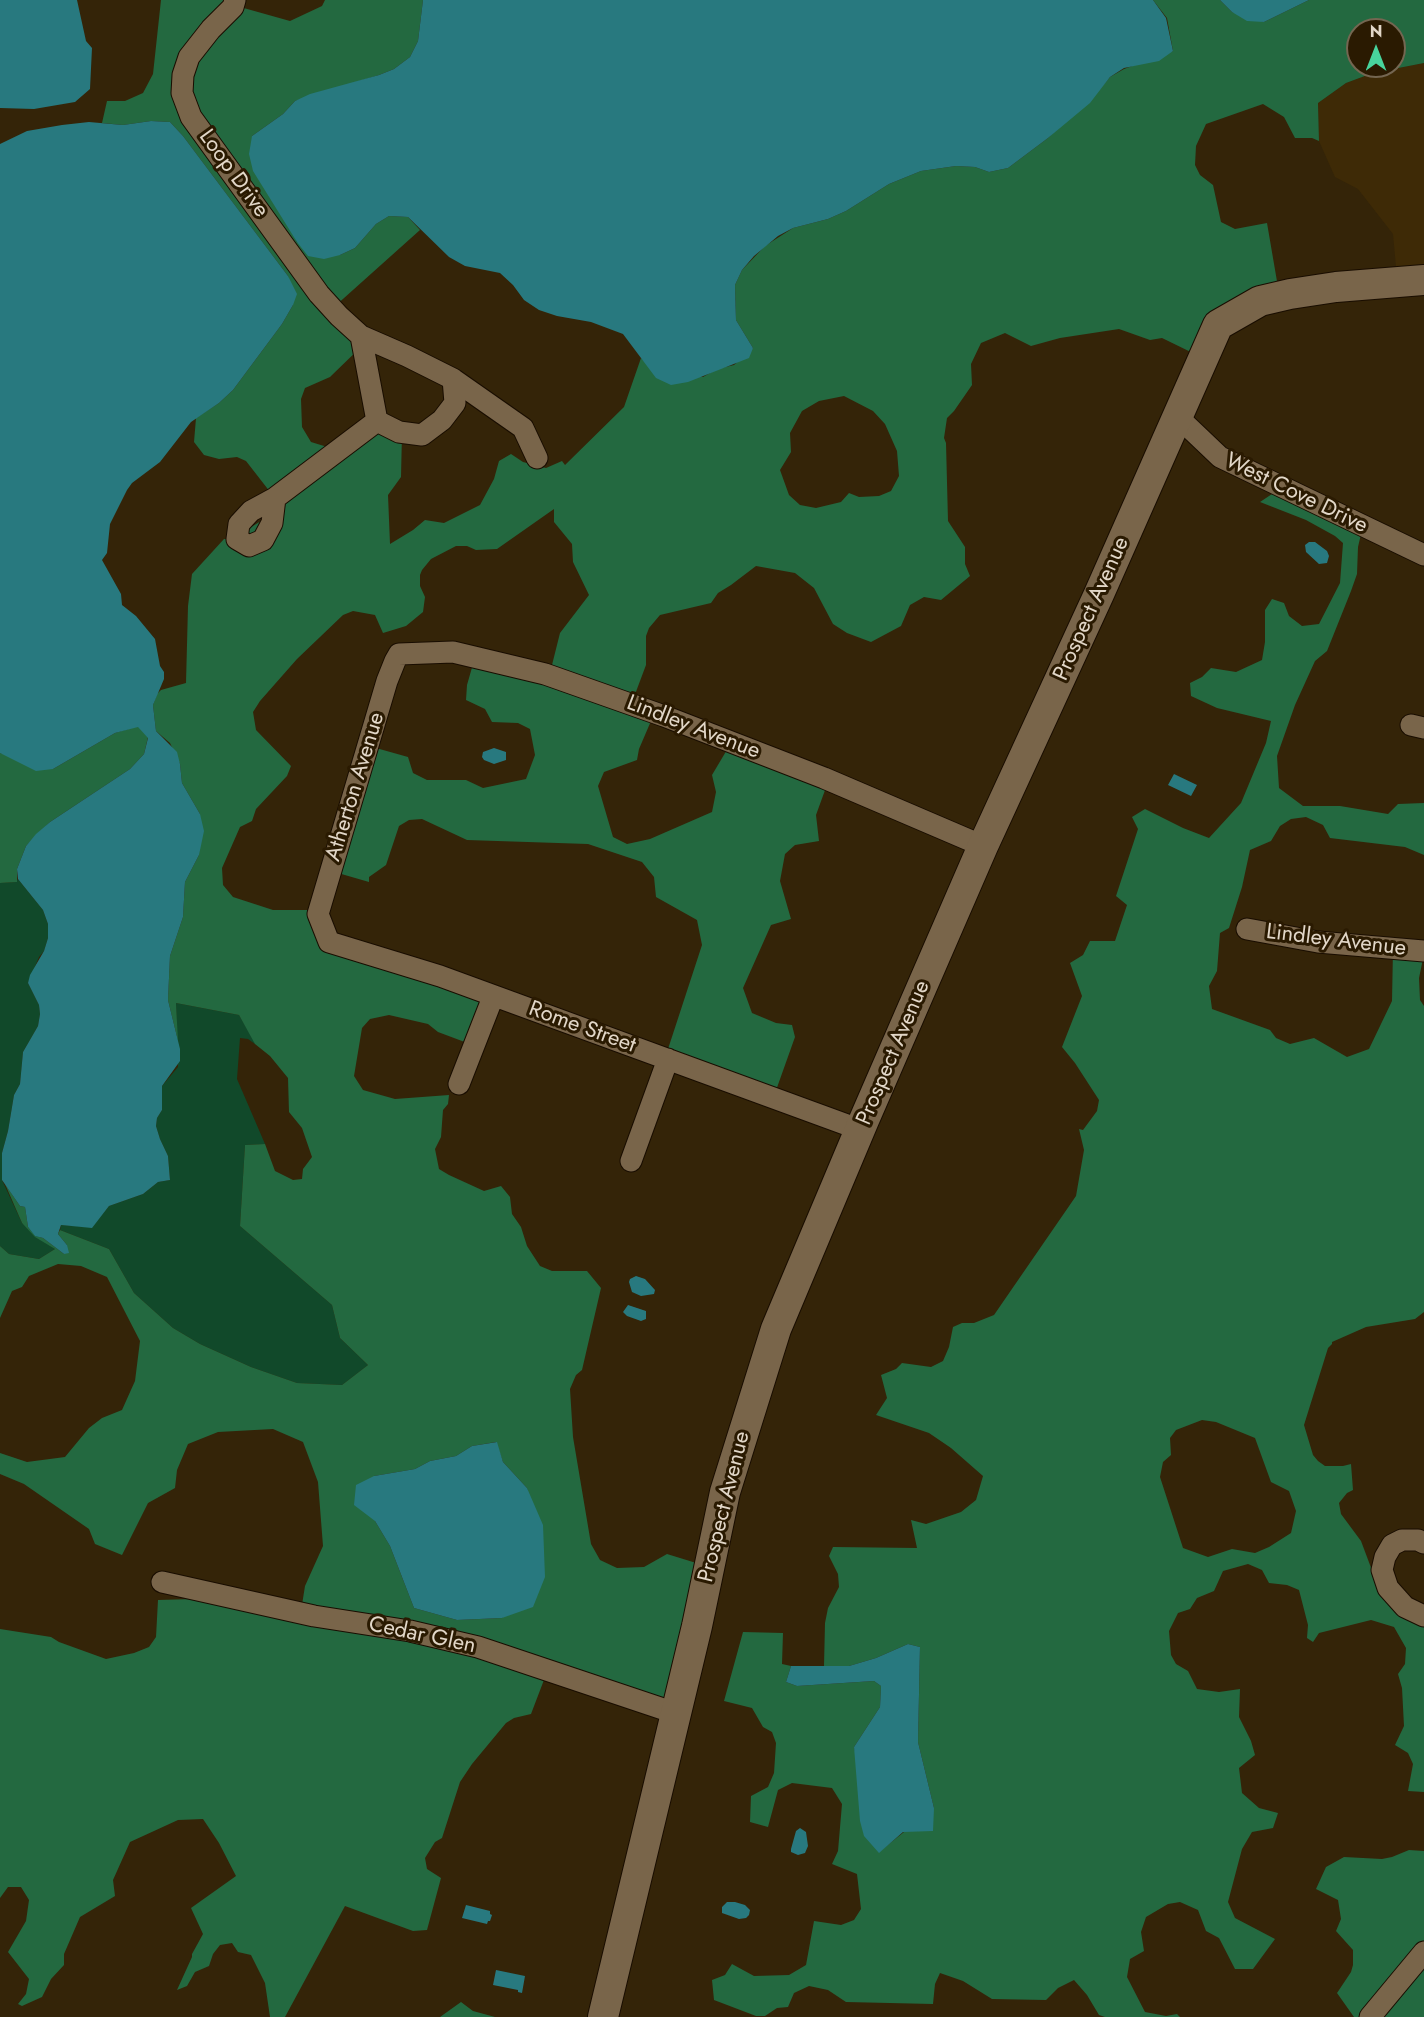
<!DOCTYPE html>
<html>
<head>
<meta charset="utf-8">
<style>
  body { margin:0 }
  #map { position:relative; width:1424px; height:2017px; overflow:hidden; background:#342408; font-family:Jost,sans-serif }
  canvas { display:block }
  .north { position:absolute; left:1346px; top:18px; width:60px; height:60px; box-sizing:border-box; background:#2a1a01; border:2px solid #746651; border-radius:50%; rotate:0deg; font-size:16px; font-weight:700; line-height:24px; text-align:center; color:#e2d7c8 }
  .north::after { content:''; display:block; margin:auto; width:21px; height:27px; background:#48d49d; clip-path:polygon(50% 0,100% 100%,50% 72%,0 100%) }
</style>
</head>
<body>
<div id="map">
<canvas width="1424" height="2017"></canvas>
<div class="north">N</div>
</div>
<script>
const g = document.querySelector('canvas').getContext('2d');
g.lineJoin = 'round';
function fill(path, color) { g.fillStyle = color; g.fill(path, 'evenodd'); }
const toPath = rows => new Path2D(rows.map(r => 'M' + r).join(''));
function strokePath(path, color, width, dash) { g.strokeStyle = color; g.lineWidth = width; g.lineCap = dash ? 'butt' : 'round'; g.setLineDash(dash || []); g.stroke(path); }
function label(font, color, halo, rows, align = 'center') {
  g.font = font + ' Jost,sans-serif'; g.lineWidth = 6; g.setLineDash([]); g.textBaseline = 'middle'; g.strokeStyle = halo; g.fillStyle = color; for (const [text, x, y, turn = 0] of rows) {
    g.save(); g.translate(x, y); g.rotate((+turn || 0) * Math.PI / 180); g.textAlign = isNaN(turn) ? turn : align; if (halo) g.strokeText(text, 0, 0); g.fillText(text, 0, 0); g.restore();
  }
}
fill(toPath([
  [1424,63,1424,278,1397,278,1393,234,1358,189,1335,177,1319,141,1318,103,1346,83,1373,73]
]), '#3e2a06');
fill(toPath([
  [18,879,43,910,48,924,48,938,44,951,39,957,28,983,39,1005,40,1014,38,1026,23,1052,20,1084,14,1095,8,1131,2,1153,2,1180,22,1223,55,1249,39,1259,9,1254,0,1246,0,883,16,882],
  [176,1003,239,1015,254,1040,255,1044,248,1039,240,1038,237,1079,265,1144,245,1145,240,1226,332,1305,340,1338,368,1365,342,1385,297,1383,251,1367,200,1344,173,1328,134,1293,109,1249,60,1230,61,1225,92,1227,109,1206,143,1194,158,1182,170,1180,168,1156,160,1139,156,1126,157,1118,162,1110,162,1086,178,1067]
]), '#11492a');
fill(toPath([
  [161,0,234,0,233,5,290,21,322,6,325,0,423,0,418,41,410,57,394,69,379,75,295,101,283,114,252,136,297,242,340,255,355,248,376,224,389,216,408,217,420,230,334,307,364,344,330,377,305,388,301,399,302,427,311,442,347,453,379,424,402,433,401,477,388,495,390,544,413,530,425,520,444,523,480,505,494,479,499,461,511,454,523,462,546,468,562,461,565,465,624,407,641,358,645,362,703,377,717,369,734,365,753,348,736,320,735,285,742,270,765,246,793,228,828,219,846,211,889,184,921,171,956,166,975,167,989,172,1008,168,1048,138,1099,90,1110,77,1124,69,1173,51,1167,18,1153,0,1220,0,1232,12,1264,22,1309,0,1424,0,1424,63,1373,73,1346,83,1318,103,1319,141,1312,138,1295,138,1284,117,1263,104,1206,124,1196,146,1195,165,1200,175,1213,185,1221,222,1235,229,1267,223,1279,293,1201,357,1162,338,1150,340,1119,329,1060,338,1031,346,1005,333,981,343,971,364,972,385,954,411,947,418,944,438,946,443,948,521,965,547,965,564,970,576,941,600,924,597,910,605,901,626,871,642,847,633,833,624,814,588,795,573,756,566,731,585,718,593,711,603,660,615,649,628,646,636,646,665,634,697,654,714,639,749,637,760,604,772,598,786,613,837,627,844,650,839,712,812,716,792,712,775,731,743,828,782,816,815,819,841,795,845,785,854,780,881,791,919,771,925,743,988,752,1013,776,1023,792,1025,795,1037,774,1096,668,1049,702,945,697,920,656,897,654,877,642,862,588,844,467,840,422,819,409,820,399,826,386,865,369,877,369,882,331,871,376,748,408,757,413,773,427,780,466,780,483,788,526,779,535,755,530,729,518,723,492,722,485,709,466,700,467,685,475,657,550,673,560,633,589,595,573,562,572,544,554,522,554,509,497,549,476,550,467,546,456,546,431,559,422,570,420,575,420,586,425,597,423,612,406,626,383,633,375,615,353,611,343,615,297,659,260,701,253,712,256,730,291,766,287,776,256,809,252,821,240,827,222,868,223,885,233,897,273,910,315,910,330,941,487,992,470,1044,438,1032,428,1024,389,1015,370,1019,362,1028,354,1076,363,1090,395,1099,449,1095,448,1104,443,1110,441,1137,435,1149,439,1169,449,1175,484,1191,501,1186,510,1197,512,1214,521,1227,527,1246,540,1266,552,1271,587,1271,601,1288,582,1370,576,1375,570,1389,573,1437,591,1544,600,1560,617,1568,644,1567,667,1554,706,1566,676,1705,547,1672,531,1714,514,1718,506,1723,472,1764,460,1782,442,1838,435,1842,425,1858,427,1869,441,1878,427,1930,413,1931,345,1906,285,2017,270,2017,265,1983,251,1955,238,1952,232,1943,220,1945,213,1954,209,1966,195,1972,187,1986,177,1990,192,1957,192,1954,203,1934,191,1908,236,1876,219,1843,203,1819,178,1820,130,1842,113,1880,115,1896,80,1917,64,1954,64,1965,51,1979,42,1997,22,2006,18,2004,26,1994,29,1979,8,1952,26,1921,29,1900,21,1887,8,1887,0,1898,0,1629,51,1637,59,1642,106,1659,134,1653,149,1647,156,1637,158,1600,194,1599,301,1611,305,1586,323,1546,318,1482,303,1442,273,1429,218,1432,188,1444,177,1470,175,1488,148,1503,122,1555,95,1544,89,1529,24,1484,0,1474,0,1453,27,1462,65,1457,89,1428,102,1418,122,1410,135,1381,140,1341,107,1277,81,1266,58,1264,29,1276,22,1287,12,1291,0,1318,0,1246,9,1254,39,1259,55,1249,35,1237,22,1223,5,1184,20,1206,25,1207,28,1227,35,1236,43,1238,64,1254,67,1245,58,1234,60,1230,109,1249,134,1293,173,1328,200,1344,251,1367,297,1383,342,1385,368,1365,340,1338,332,1305,240,1226,245,1145,265,1144,275,1171,293,1180,302,1179,303,1169,312,1157,302,1128,289,1112,288,1078,270,1056,255,1044,239,1015,176,1003,178,1041,168,1000,170,956,183,917,185,882,199,855,200,814,182,783,180,764,170,743,156,731,153,705,157,694,161,690,186,683,188,606,192,574,224,539,232,539,269,516,274,497,246,461,237,457,219,459,204,455,194,442,196,418,219,403,233,390,282,324,293,305,288,276,183,136,170,122,151,121,123,125,102,123,107,101,125,101,143,93,153,74],
  [1358,30,1394,30,1394,66,1358,66],
  [844,396,873,411,885,424,897,451,899,476,891,491,879,496,859,497,849,493,841,502,816,508,800,505,789,495,780,470,791,452,790,433,802,411,819,401],
  [496,1442,503,1462,527,1488,544,1577,502,1618,457,1620,414,1608,390,1546,375,1521,374,1476,415,1469,430,1461,456,1456,472,1446],
  [1275,492,1361,534,1358,547,1357,574,1351,591,1327,651,1315,661,1295,705,1277,756,1279,788,1303,806,1340,806,1388,814,1398,804,1424,803,1424,855,1405,847,1330,838,1323,825,1306,817,1291,819,1280,826,1271,841,1250,850,1242,887,1229,928,1220,933,1217,971,1209,986,1212,1009,1270,1030,1276,1038,1290,1044,1314,1038,1347,1057,1369,1049,1392,1001,1393,949,1424,954,1419,978,1420,1000,1424,1006,1424,1312,1415,1319,1366,1327,1332,1342,1332,1344,1328,1348,1304,1425,1313,1455,1318,1461,1325,1466,1343,1466,1351,1464,1353,1490,1347,1493,1339,1503,1341,1514,1361,1541,1376,1581,1424,1623,1424,1792,1408,1791,1413,1764,1408,1753,1395,1745,1404,1726,1402,1688,1398,1674,1405,1664,1406,1648,1394,1627,1371,1620,1319,1633,1313,1642,1307,1638,1308,1625,1299,1590,1287,1585,1269,1583,1262,1570,1248,1564,1223,1571,1214,1591,1197,1598,1190,1609,1178,1613,1169,1631,1171,1655,1176,1664,1188,1671,1197,1689,1219,1692,1240,1689,1239,1717,1251,1741,1255,1755,1239,1768,1242,1793,1259,1808,1278,1813,1273,1828,1252,1832,1242,1849,1228,1902,1235,1918,1275,1939,1253,1969,1235,1969,1219,1938,1206,1931,1198,1910,1180,1902,1168,1904,1146,1917,1141,1932,1144,1951,1130,1959,1127,1977,1145,2012,1166,2016,1177,2014,1180,2017,1105,2017,1099,2015,1087,1995,1074,1980,1058,1988,1046,2000,992,1999,963,1981,940,1973,935,1984,933,2004,846,2002,828,1990,809,1986,794,1993,788,2007,777,2008,765,2016,756,2016,714,2000,712,1980,725,1975,732,1964,754,1976,789,1975,806,1965,814,1921,841,1925,854,1920,861,1909,857,1874,832,1864,838,1851,842,1804,832,1788,792,1783,778,1790,768,1827,750,1822,751,1796,768,1787,774,1773,776,1743,772,1732,763,1727,752,1708,724,1701,743,1632,783,1633,782,1664,791,1666,786,1682,797,1686,874,1681,881,1686,880,1707,854,1747,879,1852,934,1808,918,1742,920,1647,908,1644,876,1658,849,1666,824,1666,825,1623,828,1608,839,1587,838,1574,829,1556,833,1547,917,1548,911,1520,926,1524,961,1512,976,1500,983,1476,951,1448,929,1433,876,1415,887,1398,881,1375,896,1369,902,1363,931,1367,943,1361,949,1347,953,1327,962,1323,974,1323,994,1315,1076,1196,1084,1150,1079,1129,1083,1130,1097,1111,1099,1100,1075,1063,1062,1047,1082,996,1070,963,1083,955,1090,941,1115,941,1127,905,1116,896,1138,829,1132,817,1145,809,1183,828,1209,838,1241,803,1266,743,1271,721,1217,708,1191,696,1190,683,1202,677,1211,668,1236,672,1262,660,1265,642,1265,610,1272,599,1284,603,1289,616,1302,626,1319,624,1340,583,1343,543,1335,536,1306,520,1260,502],
  [1202,1420,1216,1422,1255,1438,1271,1482,1289,1491,1296,1511,1291,1533,1269,1547,1255,1553,1232,1549,1208,1557,1183,1548,1160,1477,1163,1462,1171,1455,1170,1438,1176,1430],
  [138,726,148,737,144,754,130,769,50,822,37,834,26,846,17,869,17,882,0,883,0,753,53,769,115,733],
  [1409,1850,1424,1851,1424,2017,1354,2017,1337,1993,1351,1972,1353,1965,1353,1950,1336,1931,1341,1919,1338,1900,1316,1889,1326,1867,1344,1857,1382,1859,1392,1857],
  [461,2002,473,2011,495,2017,440,2017]
]), '#236940');
fill(toPath([
  [0,0,77,0,86,41,92,48,90,89,75,102,34,109,0,108],
  [423,0,1153,0,1166,18,1173,51,1159,61,1124,68,1110,77,1090,103,1048,138,1008,168,989,172,975,167,956,166,921,171,889,184,846,211,828,219,793,228,778,236,754,256,742,270,735,285,736,320,753,348,749,358,688,382,671,385,656,378,623,334,591,322,557,316,539,310,524,300,513,285,500,273,465,266,449,257,408,217,389,216,376,224,355,248,340,255,324,259,308,256,297,242,253,171,249,154,252,136,283,114,295,101,310,94,379,75,394,69,410,57,418,41],
  [1220,0,1309,0,1264,22,1247,21,1232,12],
  [151,121,170,122,183,136,288,276,297,294,293,305,282,324,233,390,219,403,191,422,160,462,132,483,127,490,110,524,107,553,102,560,121,594,122,605,136,616,155,639,160,666,164,672,164,679,153,705,156,731,177,752,180,764,182,783,200,814,204,831,199,855,185,882,183,917,170,956,168,1000,180,1049,180,1061,162,1086,162,1110,157,1118,156,1126,160,1139,168,1156,170,1180,158,1182,143,1194,109,1206,92,1228,61,1225,58,1234,67,1245,69,1253,64,1254,43,1238,35,1236,28,1227,25,1207,20,1206,2,1180,2,1153,8,1131,14,1095,20,1084,23,1052,38,1026,40,1014,39,1005,28,983,30,975,44,951,48,938,48,924,43,910,18,879,17,869,26,846,36,834,50,822,130,769,144,754,148,738,138,727,115,733,53,769,36,771,0,753,0,144,27,131,62,125,89,122,123,125],
  [1309,542,1315,542,1327,551,1329,556,1327,563,1319,564,1306,552,1305,545],
  [494,748,506,752,506,760,494,764,484,760,482,757,483,752],
  [1174,774,1197,785,1191,796,1168,785],
  [636,1276,645,1279,655,1290,654,1294,641,1296,632,1292,629,1282,630,1279],
  [628,1305,646,1311,646,1319,641,1321,627,1316,623,1312],
  [497,1442,503,1462,527,1488,543,1525,545,1577,533,1607,502,1618,457,1620,414,1608,390,1546,375,1521,354,1505,356,1485,374,1476,415,1469,430,1461,456,1456,472,1446],
  [908,1644,920,1647,918,1742,934,1808,933,1831,903,1832,879,1853,864,1836,860,1821,854,1747,880,1707,881,1686,874,1681,797,1686,786,1682,791,1666,849,1666,876,1658],
  [800,1828,806,1832,808,1846,805,1853,798,1855,791,1852,791,1849,796,1831],
  [727,1902,735,1902,745,1905,750,1910,749,1915,746,1918,739,1919,722,1913,722,1907],
  [466,1905,490,1911,490,1914,492,1915,490,1921,488,1921,487,1924,462,1918],
  [496,1970,525,1976,522,1993,518,1992,518,1990,493,1985]
]), '#28797f');
const street = toPath([
  [235,0,233,7,211,29,189,57,183,75,182,93,191,117,319,294,339,316,361,336,407,356,453,379,455,403,442,420,422,435,399,432,377,421,361,336],
  [453,379,523,428,537,458],
  [1178,417,1220,457,1424,555],
  [275,498,272,523,263,540,249,546,237,539,239,524,251,511,275,498,377,421],
  [1411,725,1424,728],
  [1247,929,1318,942,1424,951],
  [459,1084,493,997],
  [861,1130,440,976,329,942,318,914,387,681,395,661,399,654,453,652,545,674,664,716,824,778,983,846],
  [631,1161,668,1059],
  [1424,1543,1418,1540,1402,1540,1392,1545,1385,1557,1382,1570,1388,1588,1405,1607,1424,1616],
  [162,1582,314,1616,410,1631,478,1647,675,1713],
  [1370,2017,1424,1952]
]);
const secondary = toPath([
  [603,2017,697,1626,725,1492,776,1329,864,1120,983,846,1099,594,1218,325,1260,301,1290,294,1336,287,1424,280]
]);
strokePath(street, '#190d00', 23);
strokePath(secondary, '#190d00', 32);
strokePath(street, '#79654a', 21);
strokePath(secondary, '#79654a', 30);
label('22px', '#e2d7c8', '#2a1a01', [
  ["Loop Drive",233,174,54],
  ["West Cove Drive",1296,494,26],
  ["Prospect Avenue",1092,609,-66],
  ["Lindley Avenue",693,728,21],
  ["Atherton Avenue",356,787,-73],
  ["Lindley Avenue",1336,941,7],
  ["Rome Street",582,1028,20],
  ["Prospect Avenue",894,1053,-67],
  ["Prospect Avenue",725,1507,-76],
  ["Cedar Glen",422,1636,12]
]);
</script>
</body>
</html>
